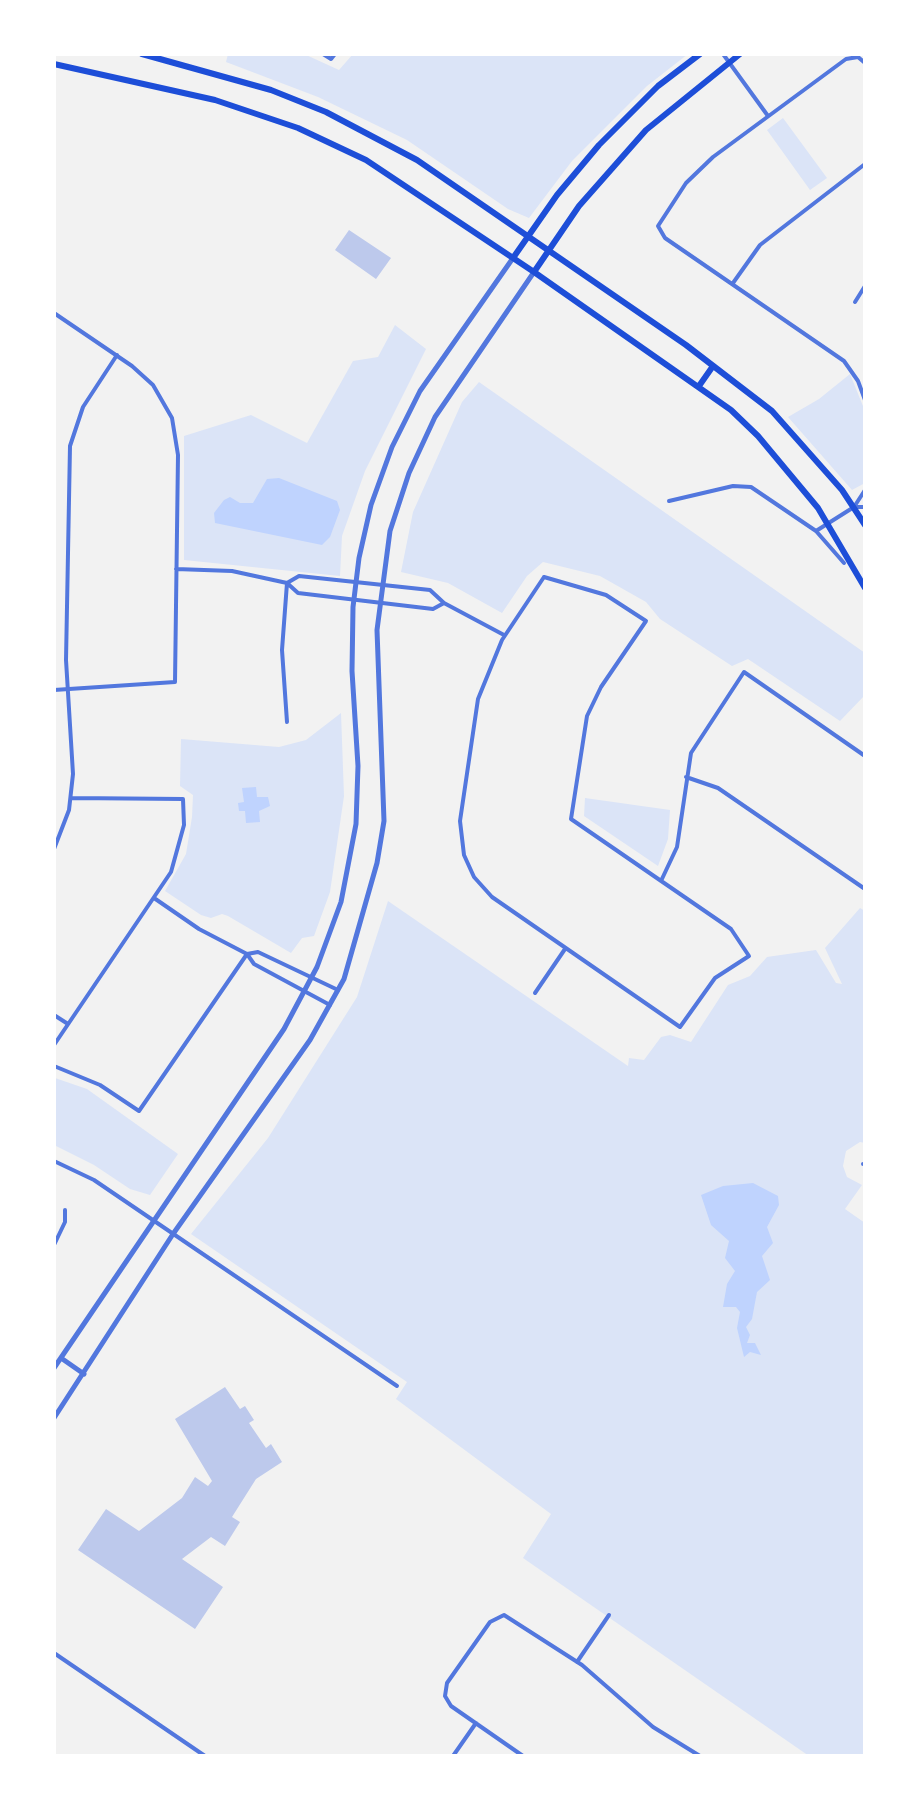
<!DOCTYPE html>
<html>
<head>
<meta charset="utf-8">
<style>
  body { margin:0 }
  #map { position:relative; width:919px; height:1810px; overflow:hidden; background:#f2f2f2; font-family:"PT Sans",sans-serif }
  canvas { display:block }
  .frame { position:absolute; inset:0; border:56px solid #fff; pointer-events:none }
</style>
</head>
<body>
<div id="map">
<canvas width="919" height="1810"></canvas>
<div class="frame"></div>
</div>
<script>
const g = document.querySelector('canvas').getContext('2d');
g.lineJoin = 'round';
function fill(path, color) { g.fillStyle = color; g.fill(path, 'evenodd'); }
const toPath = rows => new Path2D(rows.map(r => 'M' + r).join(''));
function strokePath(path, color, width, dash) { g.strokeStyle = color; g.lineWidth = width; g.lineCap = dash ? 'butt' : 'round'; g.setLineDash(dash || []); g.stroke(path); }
fill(toPath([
  [228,54,304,54,339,70,353,54,688,54,647,86,572,161,529,218,508,209,407,140,318,97,226,62],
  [783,118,827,178,810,190,767,130],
  [395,325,426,349,365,471,342,536,340,576,184,560,184,436,251,415,307,443,353,361,378,357],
  [850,374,865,411,865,483,852,490,788,417,819,399],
  [479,382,865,653,865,695,840,721,748,659,732,666,660,619,646,602,600,576,543,562,527,576,502,613,448,583,401,572,413,512,462,402],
  [341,713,344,796,330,892,314,936,302,938,291,953,228,916,222,914,211,918,201,915,165,891,186,854,192,817,193,795,180,786,181,739,279,747,306,740],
  [585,798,670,810,668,839,658,866,584,816],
  [388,901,628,1066,629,1058,644,1060,661,1037,670,1035,691,1042,728,985,750,976,767,957,816,950,836,983,842,984,825,948,860,908,865,911,865,1143,860,1142,846,1151,843,1166,847,1177,862,1185,845,1209,865,1223,865,1756,809,1756,523,1558,551,1514,396,1399,407,1382,191,1234,268,1138,357,997],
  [55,1078,87,1089,178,1154,150,1195,130,1189,94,1165,54,1145]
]), '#dbe4f7');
fill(toPath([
  [279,478,337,501,340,510,330,537,322,545,215,523,214,513,224,500,230,497,240,503,253,503,267,479],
  [256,787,257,797,268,797,270,806,259,811,260,822,246,823,245,811,239,811,238,803,244,802,242,788],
  [753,1183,778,1196,779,1205,767,1227,773,1243,762,1256,770,1280,757,1292,752,1319,746,1327,750,1335,747,1343,755,1343,761,1355,750,1352,744,1357,737,1328,740,1312,736,1307,723,1307,727,1284,735,1271,725,1258,729,1241,711,1225,701,1195,723,1186]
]), '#bfd3fe');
fill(toPath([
  [349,230,391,258,376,279,335,250],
  [225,1387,240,1409,245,1406,254,1420,249,1423,266,1448,271,1444,282,1462,256,1479,232,1517,240,1522,225,1546,211,1537,182,1559,223,1587,195,1629,78,1550,106,1509,139,1531,182,1498,195,1477,208,1486,212,1481,175,1419]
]), '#bdc9ec');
strokePath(toPath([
  [323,54,331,59,335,54],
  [723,54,768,116],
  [865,63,858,57,846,59,713,157,686,183,658,226,665,238,844,361,858,381,865,400],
  [733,283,760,245,865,164],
  [855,302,865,286],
  [54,313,132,366,153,385,172,418,178,455,175,682,54,690],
  [669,501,733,486,751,487,816,531,844,563],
  [854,507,865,490],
  [816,531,854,507,865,507],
  [176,569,232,571,287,583,298,593,433,609,444,603],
  [544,577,606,595,646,621,601,687,587,716,571,819,731,929,749,956,715,978,680,1027,492,897,474,877,464,855,460,821,478,699,502,640,544,577],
  [287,583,299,576,430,590,444,603,504,635],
  [287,583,282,650,287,722],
  [686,777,718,788,865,889],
  [54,849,69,810,73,774,66,660,70,446,83,407,117,355],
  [661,881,677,847,691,753,744,672,865,756],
  [154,898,199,929,247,954,254,964,330,1005],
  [247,954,258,952,338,990],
  [535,993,565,949],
  [54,1015,68,1024],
  [54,1045,171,872,184,825,183,799,71,798],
  [54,1066,100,1085,139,1111,247,954],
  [54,1161,94,1180,397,1386],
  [863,1164,865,1164],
  [54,1245,65,1222,65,1210],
  [54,1653,205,1756],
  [577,1662,609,1615],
  [453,1756,476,1723],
  [523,1756,451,1706,445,1696,447,1683,490,1622,504,1615,582,1665,653,1727,700,1756]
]), '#5277de', 4);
strokePath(toPath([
  [61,1358,84,1374],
  [54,1368,284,1029,317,967,341,902,356,824,358,766,352,671,353,607,359,558,371,505,392,447,420,391,513,258],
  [54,1418,173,1234,310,1040,344,979,377,863,384,821,377,630,390,531,409,473,435,417,534,272]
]), '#5277de', 5);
strokePath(toPath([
  [142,54,271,90,326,112,417,160,686,345,772,411,842,490,865,525],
  [54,64,215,100,298,128,366,160,534,272,731,410,758,436,818,508,865,588],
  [513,258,557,195,599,145,658,86,700,54],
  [534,272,579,206,646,130,740,54],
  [699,386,713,366]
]), '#1d4ed8', 6);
</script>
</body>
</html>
